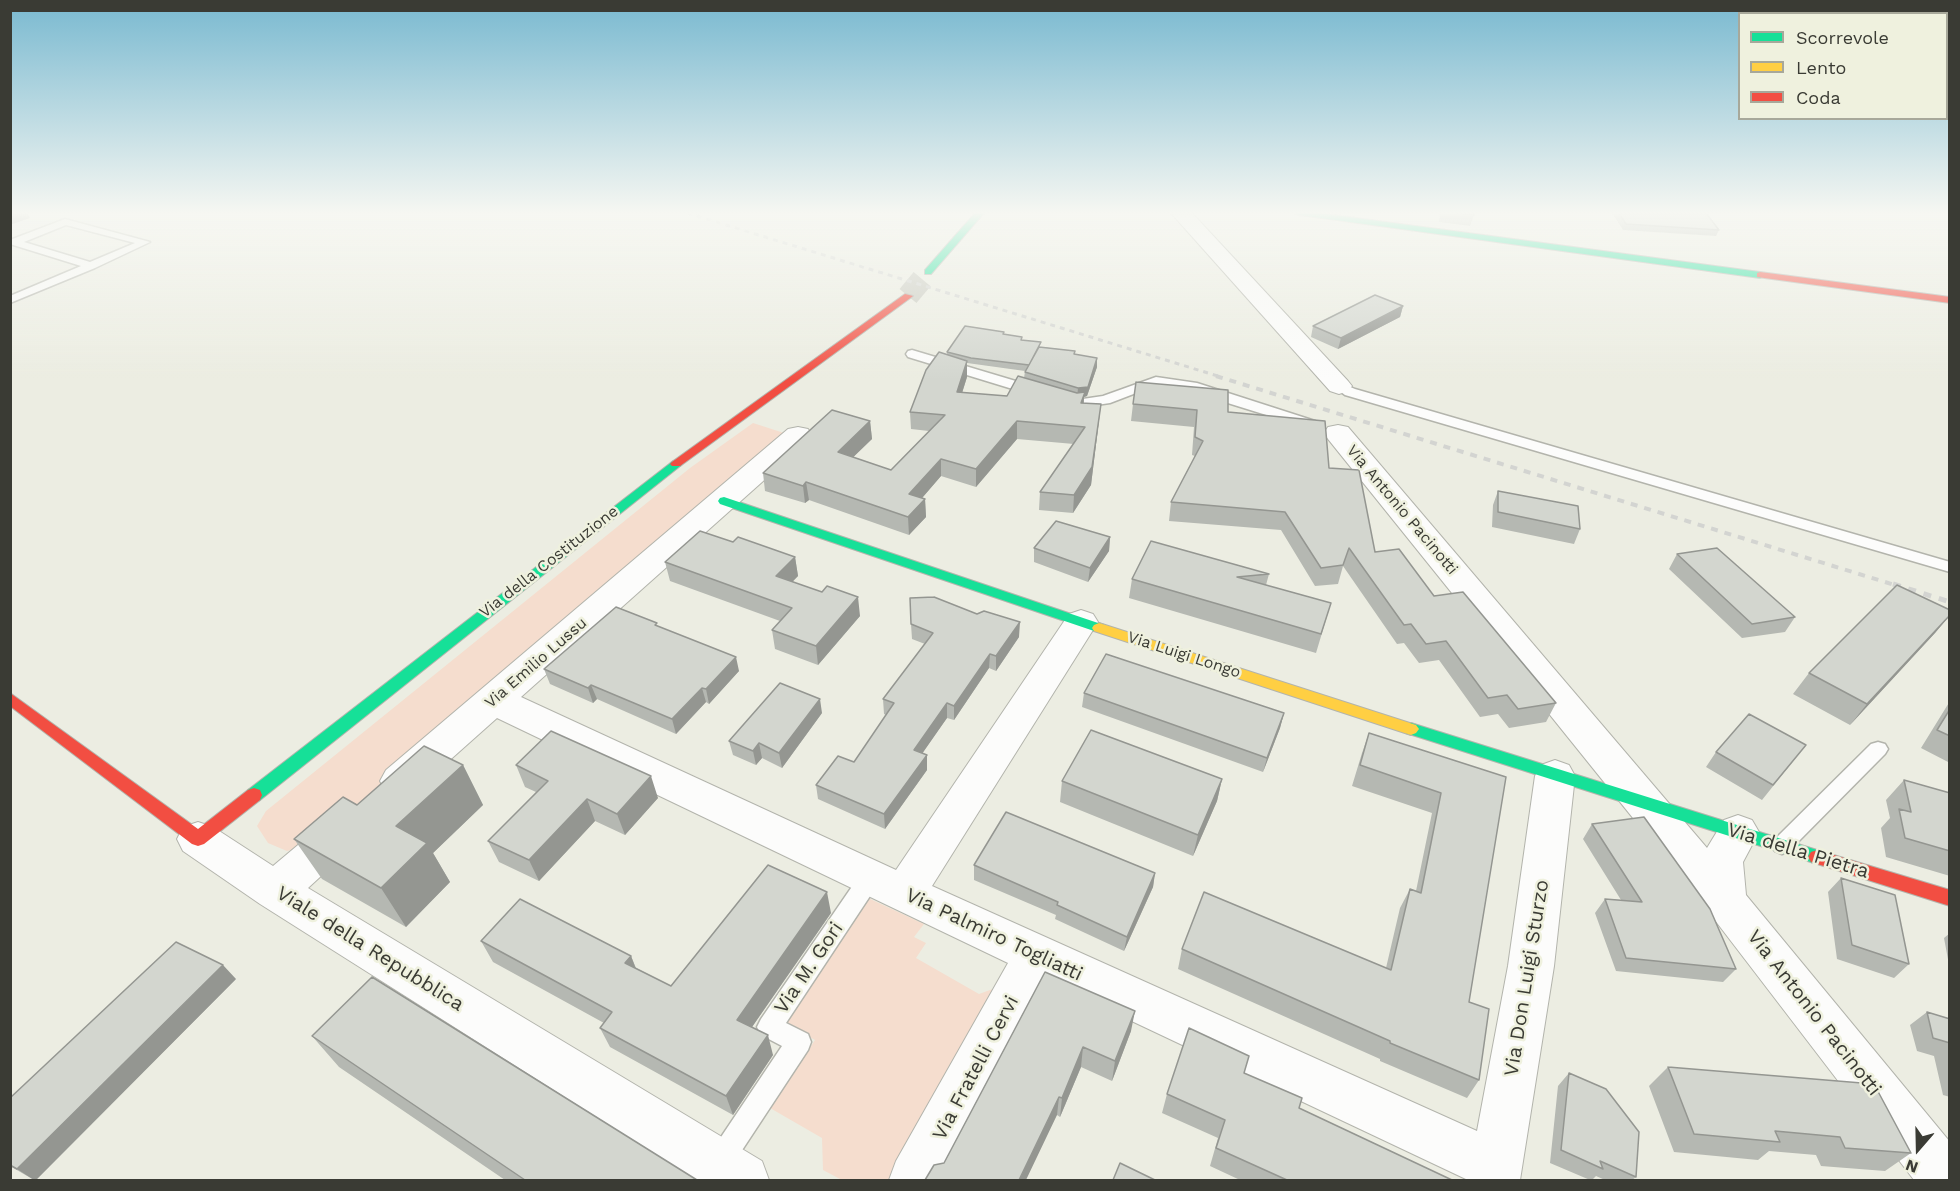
<!DOCTYPE html>
<html>
<head>
<meta charset="utf-8">
<style>
  body { margin:0 }
  #map { position:relative; width:1960px; height:1191px; overflow:hidden; background:#ecede2; font-family:"Work Sans",sans-serif }
  canvas { display:block }
  .frame { position:absolute; inset:0; border:12px solid #3a3b34; pointer-events:none }
  .legend { position:absolute; left:1738px; top:12px; width:210px; height:108px; box-sizing:border-box; background:#eff1de; border:2px solid #a7a89a; margin:0; padding:8px 10px; list-style:none; font-size:18px; color:#3a3b34 }
  .legend li { display:flex; align-items:center; gap:12px; height:30px }
  .legend b { width:30px; border:2px solid #a7a89a }
  .north { position:absolute; left:1888px; top:1119px; width:60px; height:60px; -webkit-text-stroke:4px #eff1de; paint-order:stroke; rotate:200deg; font-size:16px; font-weight:700; line-height:24px; text-align:center; color:#3a3b34 }
  .north::after { content:''; display:block; margin:auto; width:21px; height:27px; background:#3a3b34; clip-path:polygon(50% 0,100% 100%,50% 72%,0 100%) }
</style>
</head>
<body>
<div id="map">
<canvas width="1960" height="1191"></canvas>
<div class="frame"></div>
<ul class="legend">
<li><b style="height:8px;background:#16e098"></b>Scorrevole</li>
<li><b style="height:8px;background:#ffcf43"></b>Lento</li>
<li><b style="height:8px;background:#f24e42"></b>Coda</li>
</ul>
<div class="north">N</div>
</div>
<script>
const g = document.querySelector('canvas').getContext('2d');
g.lineJoin = 'round';
function fill(path, color) { g.fillStyle = color; g.fill(path, 'evenodd'); }
const toPath = rows => new Path2D(rows.map(r => 'M' + r).join(''));
function strokePath(path, color, width, dash) { g.strokeStyle = color; g.lineWidth = width; g.lineCap = dash ? 'butt' : 'round'; g.setLineDash(dash || []); g.stroke(path); }
function label(font, color, halo, rows, align = 'center') {
  g.font = font + ' "Work Sans",sans-serif'; g.lineWidth = 5; g.setLineDash([]); g.textBaseline = 'middle'; g.strokeStyle = halo; g.fillStyle = color; for (const [text, x, y, turn = 0] of rows) {
    g.save(); g.translate(x, y); g.rotate((+turn || 0) * Math.PI / 180); g.textAlign = isNaN(turn) ? turn : align; if (halo) g.strokeText(text, 0, 0); g.fillText(text, 0, 0); g.restore();
  }
}
fill(toPath([
  [753,423,784,433,312,845,287,851,268,843,257,826,266,811,690,468],
  [868,898,924,924,914,937,926,943,916,958,979,994,1012,982,905,1180,842,1180,823,1170,822,1138,770,1108,815,1040,784,1022]
]), '#f5ddce');
strokePath(toPath([
  [908,296,928,272]
]), '#c8c9bf', 22, [22, 11]);
const lane = toPath([
  [65,219,150,242,95,268,10,303,10,296,81,266,10,244,10,240,65,219],
  [66,225,135,243,90,262,24,242,66,225],
  [912,350,1039,388,1041,391,1034,395,1029,394,908,357,906,354,908,351,912,350],
  [1156,377,1197,383,1315,421,1317,424,1315,427,1305,427,1173,386,1157,385,1110,403,1076,408,1057,403,1055,400,1062,396,1076,400,1103,396,1156,377],
  [1339,382,1355,389,1950,562,1950,572,1345,395,1333,386,1339,382],
  [1878,742,1885,744,1888,749,1885,754,1789,851,1782,854,1775,851,1772,845,1775,839,1871,744,1878,742],
  [870,869,878,872,881,878,878,884,786,1023,808,1034,811,1042,808,1050,729,1170,720,1174,711,1170,707,1161,711,1152,782,1046,761,1035,757,1027,761,1019,862,872,870,869]
]);
const street = toPath([
  [1171,213,1192,213,1348,381,1352,386,1348,391,1339,394,1330,391,1171,213],
  [1338,425,1348,427,1707,848,1724,820,1738,815,1752,820,1759,832,1743,862,1746,895,1950,1142,1950,1180,1914,1180,1711,915,1328,439,1324,433,1328,427,1338,425],
  [798,427,808,429,812,435,808,441,521,697,896,870,1069,614,1081,610,1093,614,1098,622,932,886,1477,1131,1508,966,1535,776,1541,765,1555,760,1569,765,1575,776,1554,966,1520,1180,1468,1180,1047,981,943,1180,889,1180,896,1161,1008,963,497,718,414,792,400,797,386,792,380,781,386,770,788,429,798,427],
  [343,814,357,819,363,831,357,843,308,888,762,1161,769,1180,696,1180,260,904,183,851,177,839,183,827,198,822,213,827,273,866,329,819,343,814]
]);
const fast = toPath([
  [975,213,984,213,931,274,925,274,925,270,975,213],
  [1295,213,1319,213,1760,272,1765,275,1760,278,1299,215,1295,213],
  [676,460,680,462,682,464,680,466,260,800,254,802,248,800,246,795,248,790,672,462,676,460],
  [724,497,1104,625,1106,628,1104,631,1094,631,720,504,718,501,720,498,724,497],
  [1411,723,1817,850,1823,852,1826,857,1823,862,1817,864,1406,733,1403,729,1406,725,1411,723]
]);
const slow = toPath([
  [1099,623,1416,725,1419,729,1416,733,1411,735,1094,631,1092,628,1094,625,1099,623]
]);
const jam = toPath([
  [1760,272,1950,297,1950,303,1757,277,1757,273,1760,272],
  [905,294,913,296,680,466,672,466,670,464,672,462,905,294],
  [10,693,198,829,248,790,254,788,260,790,262,795,260,800,204,844,198,846,192,844,10,706,10,693],
  [1817,850,1950,890,1950,906,1811,862,1808,857,1811,852,1817,850]
]);
strokePath(lane, '#b3b4ac', 3);
strokePath(street, '#b3b4ac', 2);
strokePath(fast, '#b3b4ac', 2);
strokePath(slow, '#b3b4ac', 2);
strokePath(jam, '#b3b4ac', 2);
fill(lane, '#fcfcfb');
fill(street, '#fcfcfb');
fill(fast, '#16e098');
fill(slow, '#ffcf43');
fill(jam, '#f24e42');
strokePath(toPath([
  [687,213,1221,377]
]), '#d3d4d1', 3, [5, 5]);
strokePath(toPath([
  [1216,376,1898,586]
]), '#d3d4d1', 4, [7, 7]);
strokePath(toPath([
  [1893,584,1950,602]
]), '#d3d4d1', 5, [8, 8]);
fill(toPath([
  [1440,213,1474,213,1474,215,1470,226,1439,222],
  [1612,213,1706,213,1719,230,1716,236,1623,230],
  [1403,306,1400,317,1338,349,1311,337,1313,326],
  [1004,332,1004,334,1022,337,1022,340,1041,347,1075,351,1074,354,1097,367,1087,396,1084,397,1084,403,1101,404,1091,485,1073,513,1039,510,1040,492,1074,444,1017,439,976,487,941,476,922,498,925,499,926,517,909,535,809,500,805,503,765,491,763,473,870,421,872,439,853,457,891,470,929,431,911,429,910,412,947,355,947,352],
  [967,363,1025,371,1024,378,1007,396,962,393,967,377],
  [1133,404,1228,412,1329,468,1375,552,1434,596,1556,703,1546,722,1509,728,1498,714,1480,717,1439,660,1419,663,1404,643,1397,644,1343,566,1338,584,1315,586,1281,530,1169,521,1171,502,1195,456,1192,455,1194,427,1131,421],
  [1498,491,1580,529,1574,544,1492,527,1493,505],
  [1110,537,1109,551,1088,582,1034,562,1034,548],
  [733,542,795,557,798,576,792,581,860,616,818,665,775,649,772,630,780,621,670,581,665,562],
  [1677,554,1795,617,1785,632,1742,638,1669,569],
  [1269,574,1266,585,1331,603,1316,653,1129,598,1132,579],
  [1950,615,1935,633,1850,725,1793,694,1809,673],
  [911,624,1019,637,996,671,989,668,954,720,947,718,922,753,927,770,885,829,818,799,816,785,854,762,886,715,884,714,883,699,925,644,912,639],
  [658,626,739,671,709,704,706,702,676,734,597,699,593,703,550,684,544,669],
  [1084,693,1284,713,1280,728,1263,772,1082,707],
  [1950,701,1950,763,1921,748],
  [822,713,782,768,762,758,756,765,733,755,729,741],
  [1369,733,1506,777,1469,1002,1479,1080,1467,1098,1380,1061,1380,1059,1178,969,1182,949,1386,968,1400,908,1410,889,1416,891,1432,813,1352,786,1362,753],
  [1806,745,1762,800,1706,767,1716,752],
  [463,765,483,805,433,853,450,882,406,927,322,879,294,839,357,805],
  [516,765,658,798,625,835,595,821,539,881,499,862,488,841,536,792,525,787],
  [1222,779,1217,801,1193,856,1060,802,1062,781],
  [1904,780,1950,793,1950,876,1886,857,1881,828,1890,818,1886,800],
  [1592,824,1736,969,1723,982,1616,971,1595,913,1605,899,1621,900,1583,839],
  [974,865,1155,873,1153,887,1124,951,1055,919,1056,915,974,880],
  [1841,878,1909,964,1894,978,1837,959,1828,892],
  [831,913,752,1027,773,1055,733,1115,610,1047,600,1028,604,1023,493,962,481,941,631,956,636,968,671,986],
  [1950,933,1950,970,1944,938],
  [1045,972,1131,1031,1112,1081,1081,1067,1060,1117,1057,1115,944,1163],
  [236,979,36,1180,34,1180,10,1166,10,1098],
  [1927,1012,1950,1019,1950,1097,1943,1095,1934,1056,1917,1051,1910,1025],
  [312,1036,697,1180,505,1180,339,1067],
  [1668,1067,1911,1153,1885,1171,1821,1166,1816,1155,1769,1151,1758,1160,1674,1152,1649,1086],
  [1244,1073,1299,1108,1452,1180,1240,1180,1210,1166,1218,1138,1162,1113,1167,1094],
  [1569,1073,1636,1177,1632,1180,1605,1180,1596,1176,1592,1180,1590,1180,1550,1163,1558,1086]
]), '#b5b8b2');
fill(toPath([
  [10,213,27,213,30,218,10,225],
  [1403,306,1400,317,1338,349,1341,338],
  [1097,358,1097,367,1087,396,1084,397,1083,409,1077,398,1078,388],
  [967,361,967,377,957,409,957,392],
  [1101,404,1091,485,1073,513,1074,495],
  [870,421,872,439,840,470,838,452],
  [1017,421,1017,439,976,487,976,469],
  [941,459,941,476,910,512,909,494],
  [806,482,809,500,805,503,803,486],
  [925,499,926,517,909,535,908,517],
  [1110,537,1109,551,1088,582,1090,568],
  [795,557,798,576,780,595,776,576],
  [858,597,860,616,818,665,816,646],
  [1950,615,1935,633,1850,725,1867,704],
  [1020,622,1019,637,996,671,996,656],
  [990,654,989,668,954,720,954,706],
  [736,657,739,671,709,704,706,689],
  [591,685,597,699,593,703,588,688],
  [702,688,706,702,676,734,672,719],
  [820,699,822,713,782,768,779,753],
  [947,703,947,718,915,764,914,750],
  [1284,713,1280,728,1263,772,1267,758],
  [759,743,762,758,756,765,753,751],
  [927,755,927,770,885,829,884,814],
  [463,765,483,805,433,853,450,882,406,927,381,888,396,826],
  [651,776,658,798,625,835,617,814],
  [1222,779,1217,801,1193,856,1198,835],
  [587,799,595,821,539,881,529,860],
  [1155,873,1153,887,1124,951,1127,937],
  [827,892,831,913,743,1040,737,1020],
  [631,956,639,977,625,963],
  [223,965,236,979,36,1180,34,1180,17,1169],
  [1135,1011,1131,1031,1112,1081,1115,1061],
  [768,1035,773,1055,733,1115,726,1096],
  [1083,1047,1081,1067,1060,1117,1062,1098],
  [1059,1097,1057,1115,1026,1180,1019,1180]
]), '#949691');
const building = toPath([
  [1455,213,1474,213,1474,215,1455,213],
  [1619,213,1706,213,1719,230,1626,224,1619,213],
  [1375,295,1403,306,1341,338,1313,326,1375,295],
  [965,326,1004,332,1003,334,1022,337,1021,340,1041,342,1029,365,971,358,947,352,965,326],
  [1039,347,1075,351,1074,354,1097,358,1088,387,1078,388,1025,372,1039,347],
  [939,352,967,361,957,392,1007,396,1018,376,1077,393,1085,392,1081,403,1101,404,1092,467,1074,495,1040,492,1085,427,1017,421,976,469,941,459,909,494,925,499,908,517,806,482,803,486,763,473,832,410,870,421,838,452,891,470,945,415,910,412,926,370,939,352],
  [1136,382,1228,390,1228,412,1325,421,1329,468,1359,470,1375,552,1399,549,1434,596,1463,592,1556,703,1518,709,1507,695,1488,698,1446,641,1426,644,1411,624,1404,625,1349,548,1343,565,1321,568,1285,512,1171,502,1203,441,1195,437,1197,410,1133,404,1136,382],
  [1498,491,1578,506,1580,529,1498,512,1498,491],
  [1056,521,1110,537,1090,568,1034,548,1056,521],
  [700,531,733,542,738,537,795,557,776,576,822,592,827,586,858,597,816,646,772,630,792,608,665,562,700,531],
  [1151,541,1269,574,1237,577,1331,603,1321,634,1132,579,1151,541],
  [1717,548,1795,617,1752,624,1677,554,1717,548],
  [1897,585,1950,610,1950,615,1867,704,1809,673,1897,585],
  [934,597,977,614,984,611,1020,622,996,656,990,654,954,706,947,703,914,750,927,755,884,814,816,785,838,756,854,762,894,703,883,699,933,633,911,624,910,598,934,597],
  [616,607,657,623,655,625,736,657,706,689,702,688,672,719,591,685,588,688,544,669,616,607],
  [1106,654,1284,713,1267,758,1084,693,1106,654],
  [780,683,820,699,779,753,759,743,753,751,729,741,780,683],
  [1950,709,1950,736,1937,730,1950,709],
  [1749,714,1806,745,1773,785,1716,752,1749,714],
  [1091,730,1222,779,1198,835,1062,781,1091,730],
  [551,731,651,776,617,814,587,799,529,860,488,841,548,781,516,765,551,731],
  [1369,733,1506,777,1469,1002,1489,1009,1479,1080,1390,1043,1390,1041,1182,949,1204,892,1391,970,1410,889,1421,893,1441,793,1360,765,1369,733],
  [424,746,463,765,396,826,427,843,381,888,294,839,343,797,357,805,424,746],
  [1904,780,1950,793,1950,851,1905,838,1899,809,1911,812,1904,780],
  [1006,812,1155,873,1127,937,1057,905,1058,902,974,865,1006,812],
  [1644,817,1710,909,1736,969,1626,958,1605,899,1642,902,1592,824,1644,817],
  [768,865,827,892,737,1020,768,1035,726,1096,600,1028,612,1012,481,941,520,899,631,956,625,963,671,986,768,865],
  [1841,878,1895,895,1909,964,1852,945,1841,878],
  [176,942,223,965,17,1169,10,1165,10,1098,176,942],
  [1045,972,1135,1011,1115,1061,1083,1047,1062,1098,1059,1097,1019,1180,925,1180,934,1165,944,1163,1045,972],
  [372,977,697,1180,525,1180,312,1036,372,977],
  [1927,1012,1950,1019,1950,1043,1933,1038,1927,1012],
  [1189,1028,1249,1056,1244,1073,1302,1098,1299,1108,1452,1180,1287,1180,1216,1148,1225,1120,1167,1094,1189,1028],
  [1668,1067,1874,1084,1911,1153,1845,1148,1840,1137,1775,1131,1780,1142,1694,1134,1668,1067],
  [1569,1073,1606,1089,1639,1132,1636,1177,1600,1161,1603,1169,1561,1150,1569,1073],
  [1120,1163,1155,1180,1113,1180,1120,1163]
]);
fill(building, '#d3d6cf');
strokePath(building, '#949691', 1.5);
const sky = g.createLinearGradient(0, 0, 0, 380);
sky.addColorStop(0, '#79b9d0');
sky.addColorStop(0.56, '#f6f7f2');
sky.addColorStop(1, '#f6f7f200');
g.fillStyle = sky;
g.fillRect(0, 0, 1960, 380);
label('16px', '#3a3b34', '#eff1de', [
  ["Via Antonio Pacinotti",1402,510,50],
  ["Via della Costituzione",549,562,-38],
  ["Via Luigi Longo",1184,655,18],
  ["Via Emilio Lussu",536,663,-41]
]);
label('20px', '#3a3b34', '#eff1de', [
  ["Via della Pietra",1798,851,17],
  ["Via Palmiro Togliatti",994,935,25],
  ["Viale della Repubblica",370,949,32],
  ["Via M. Gori",809,968,-56],
  ["Via Don Luigi Sturzo",1527,978,-81],
  ["Via Antonio Pacinotti",1814,1013,52],
  ["Via Fratelli Cervi",976,1068,-62]
]);
</script>
</body>
</html>
